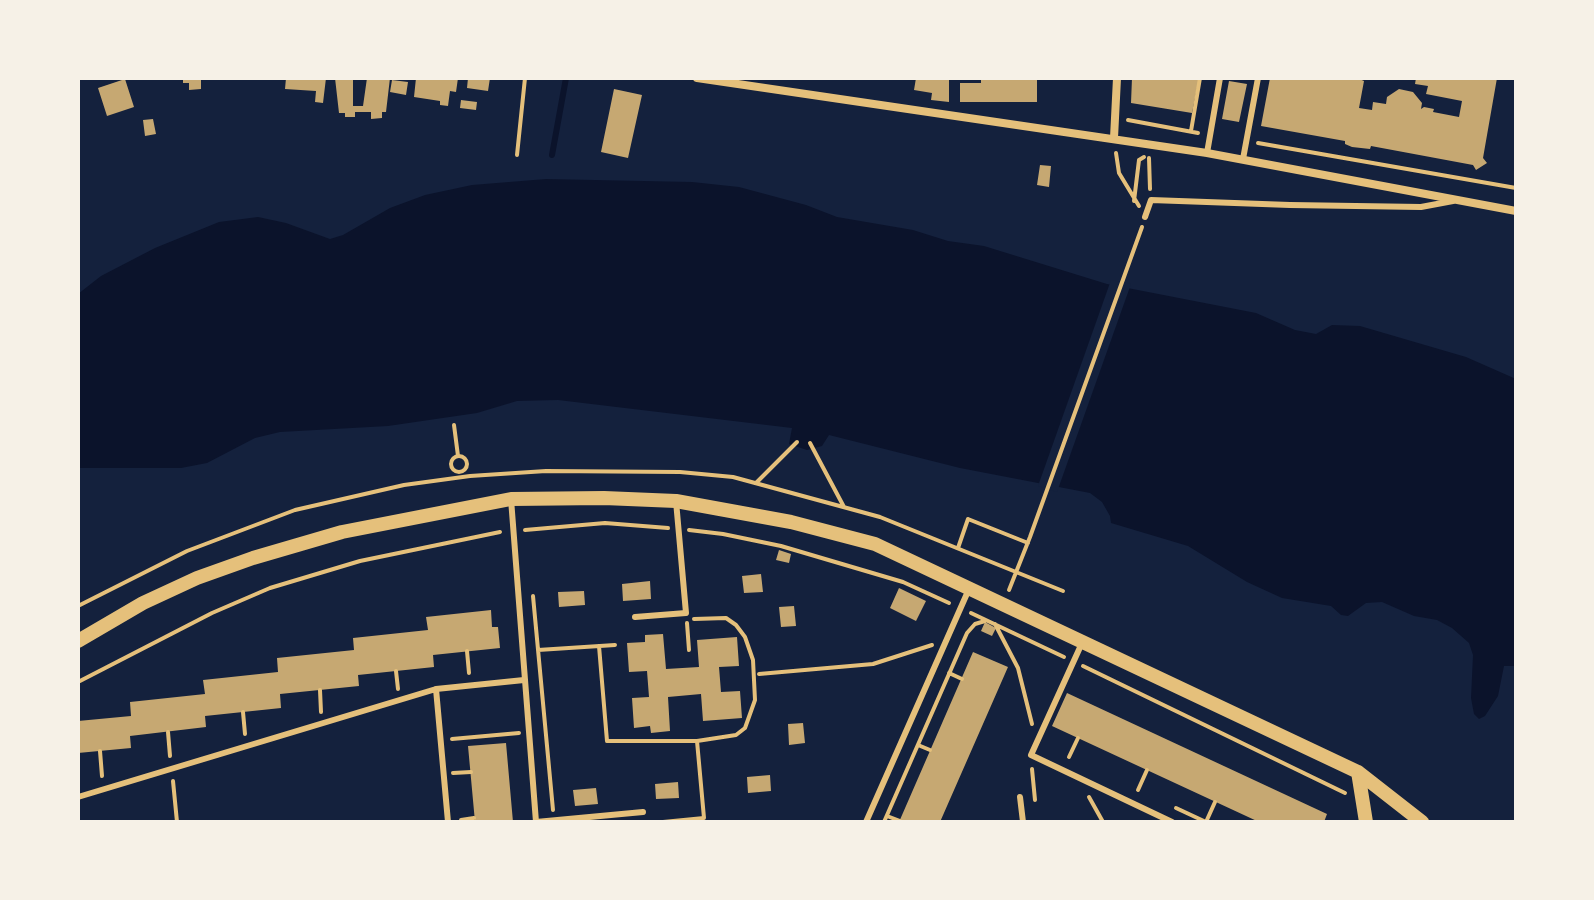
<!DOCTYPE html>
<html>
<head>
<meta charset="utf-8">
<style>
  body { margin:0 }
  #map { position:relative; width:1594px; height:900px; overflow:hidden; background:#14213d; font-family:Arial,sans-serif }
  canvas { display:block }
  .frame { position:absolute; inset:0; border:80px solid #f6f1e7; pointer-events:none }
</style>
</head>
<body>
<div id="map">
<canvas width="1594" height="900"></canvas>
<div class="frame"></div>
</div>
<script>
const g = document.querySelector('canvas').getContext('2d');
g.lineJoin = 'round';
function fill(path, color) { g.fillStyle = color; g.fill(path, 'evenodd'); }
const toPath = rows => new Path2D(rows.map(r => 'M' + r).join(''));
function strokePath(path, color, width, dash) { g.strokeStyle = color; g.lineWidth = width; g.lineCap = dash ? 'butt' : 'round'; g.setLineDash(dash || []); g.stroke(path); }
fill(toPath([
  [546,179,692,182,739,187,806,205,837,217,913,230,948,241,984,246,1107,284,1256,313,1295,330,1316,334,1332,325,1360,326,1466,357,1516,379,1516,666,1504,666,1498,696,1485,716,1479,719,1474,714,1471,698,1473,655,1469,643,1452,628,1437,620,1414,616,1382,602,1366,603,1348,616,1341,615,1331,606,1282,598,1247,582,1188,546,1111,523,1110,516,1102,502,1090,493,960,468,829,435,822,446,807,450,789,444,792,428,558,400,517,401,477,413,388,426,280,432,255,438,207,463,181,468,78,468,78,294,101,276,155,248,219,222,258,217,286,223,330,239,343,235,390,208,425,195,472,185]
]), '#0b132b');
fill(toPath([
  [1111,280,1131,284,1057,492,1038,486]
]), '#14213d');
strokePath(toPath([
  [552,155,566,78]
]), '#0b132b', 6);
fill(toPath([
  [183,78,201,78,201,89,189,90,189,83,183,83],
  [286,78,326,78,323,103,315,102,316,91,285,89],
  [335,78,353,78,353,106,363,106,367,78,390,78,386,112,382,112,382,118,371,119,371,112,355,112,355,117,345,117,345,113,339,113],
  [416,78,458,78,456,92,450,91,448,106,440,105,440,101,414,97],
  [468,78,490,78,488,91,467,88],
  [916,78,949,78,949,102,931,100,932,93,914,90],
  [981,78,1037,78,1037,102,960,102,960,83,981,83],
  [1132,78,1199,78,1192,113,1131,103],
  [1270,78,1357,78,1364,81,1359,108,1372,110,1373,102,1386,104,1387,97,1399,89,1413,92,1422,103,1421,109,1424,107,1434,109,1433,112,1459,117,1462,101,1426,94,1428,86,1415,84,1416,78,1497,78,1483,158,1487,163,1476,170,1473,165,1371,146,1370,149,1352,147,1345,144,1345,141,1261,126],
  [125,79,134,107,107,116,98,88],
  [392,80,408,82,406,95,390,92],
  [1229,81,1247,84,1239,122,1222,119],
  [614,89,642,95,628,158,601,152],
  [461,100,477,102,476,110,460,108],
  [153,119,156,134,145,136,143,120],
  [1040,165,1051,166,1049,187,1037,185],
  [779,550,791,554,789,563,776,560],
  [761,574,763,592,744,593,742,576],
  [650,581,651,599,623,601,622,584],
  [899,588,926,601,916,621,890,608],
  [584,591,585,605,559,607,558,592],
  [794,606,796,626,781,627,779,607],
  [491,610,492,627,498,627,500,648,433,655,434,667,358,675,359,686,280,694,281,708,205,716,206,727,130,736,131,748,78,753,78,721,131,716,130,702,205,694,203,680,278,672,277,658,354,650,353,638,428,630,426,617],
  [985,622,996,628,992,636,981,631],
  [663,634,666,669,699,667,697,640,737,637,739,666,719,667,721,692,740,691,742,718,703,721,701,694,668,697,670,731,651,733,650,726,634,728,632,698,649,697,647,671,629,672,627,643,645,642,645,635],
  [973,652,1008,667,940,822,899,822],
  [1067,693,1327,814,1324,822,1259,822,1052,726],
  [803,723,805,743,789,745,788,724],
  [506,743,513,822,475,822,468,746],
  [770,775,771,791,748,793,747,777],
  [678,782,679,798,656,799,655,784],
  [596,788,598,804,575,806,573,790]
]), '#c6a872');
strokePath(toPath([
  [1128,120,1198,133],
  [1191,131,1200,78],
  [1258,143,1516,188],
  [1116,153,1119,173,1139,206],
  [517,155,525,78],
  [1149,158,1150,189],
  [1134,201,1139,160,1144,157],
  [454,425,458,456],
  [810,443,844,507],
  '451 464a8 8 0 1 1 16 0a8 8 0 1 1-16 0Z',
  [756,483,797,442],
  [525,530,605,523,668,528],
  [689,530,723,534,781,546,903,582,949,603],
  [958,548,968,519,1028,543],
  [1009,590,1030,537,1142,227],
  [533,596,553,810],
  [78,606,187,551,295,510,404,485,470,476,546,471,680,472,733,477,880,517,1063,591],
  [971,613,1064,657],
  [687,623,689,650],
  [995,624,1018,668,1032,724],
  [599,646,607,741,697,741,736,735,745,728,755,700,753,660,745,637,736,625,726,618,694,619],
  [538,650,615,645],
  [467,651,469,673],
  [1083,666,1345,793],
  [396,671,398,689],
  [949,673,962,679],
  [759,674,873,664,932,645],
  [78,682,212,613,270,588,360,561,500,532],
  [320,690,321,712],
  [243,712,245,734],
  [168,732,170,756],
  [452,739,519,733],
  [918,745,930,750],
  [100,751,102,776],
  [1069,757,1078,738],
  [1032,769,1035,800],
  [453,773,471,772],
  [173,781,177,822],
  [1138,790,1147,770],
  [1089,797,1103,822],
  [1176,808,1206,822,1215,802],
  [887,816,900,821],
  [461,820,474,818],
  [663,822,704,818,697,741],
  [884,822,967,633,975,624,985,621]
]), '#e5c07b', 4);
strokePath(toPath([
  [1207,153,1220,78],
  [1243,159,1258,78],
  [1145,217,1151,200,1290,205,1421,207,1453,201],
  [511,499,536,822],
  [635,617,686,613,676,501],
  [1082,643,1031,755,1172,822],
  [78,797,436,689],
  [1020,797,1023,822],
  [448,822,436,689,524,680],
  [536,822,643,812],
  [866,822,969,589]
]), '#e5c07b', 6);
strokePath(toPath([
  [697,78,1207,153,1516,211],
  [1114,138,1117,78]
]), '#e5c07b', 8);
strokePath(toPath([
  [78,641,143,603,197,578,253,558,342,532,511,499,604,498,676,501,791,522,875,544,1358,772,1422,822],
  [1358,772,1366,822]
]), '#e5c07b', 14);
</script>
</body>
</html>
